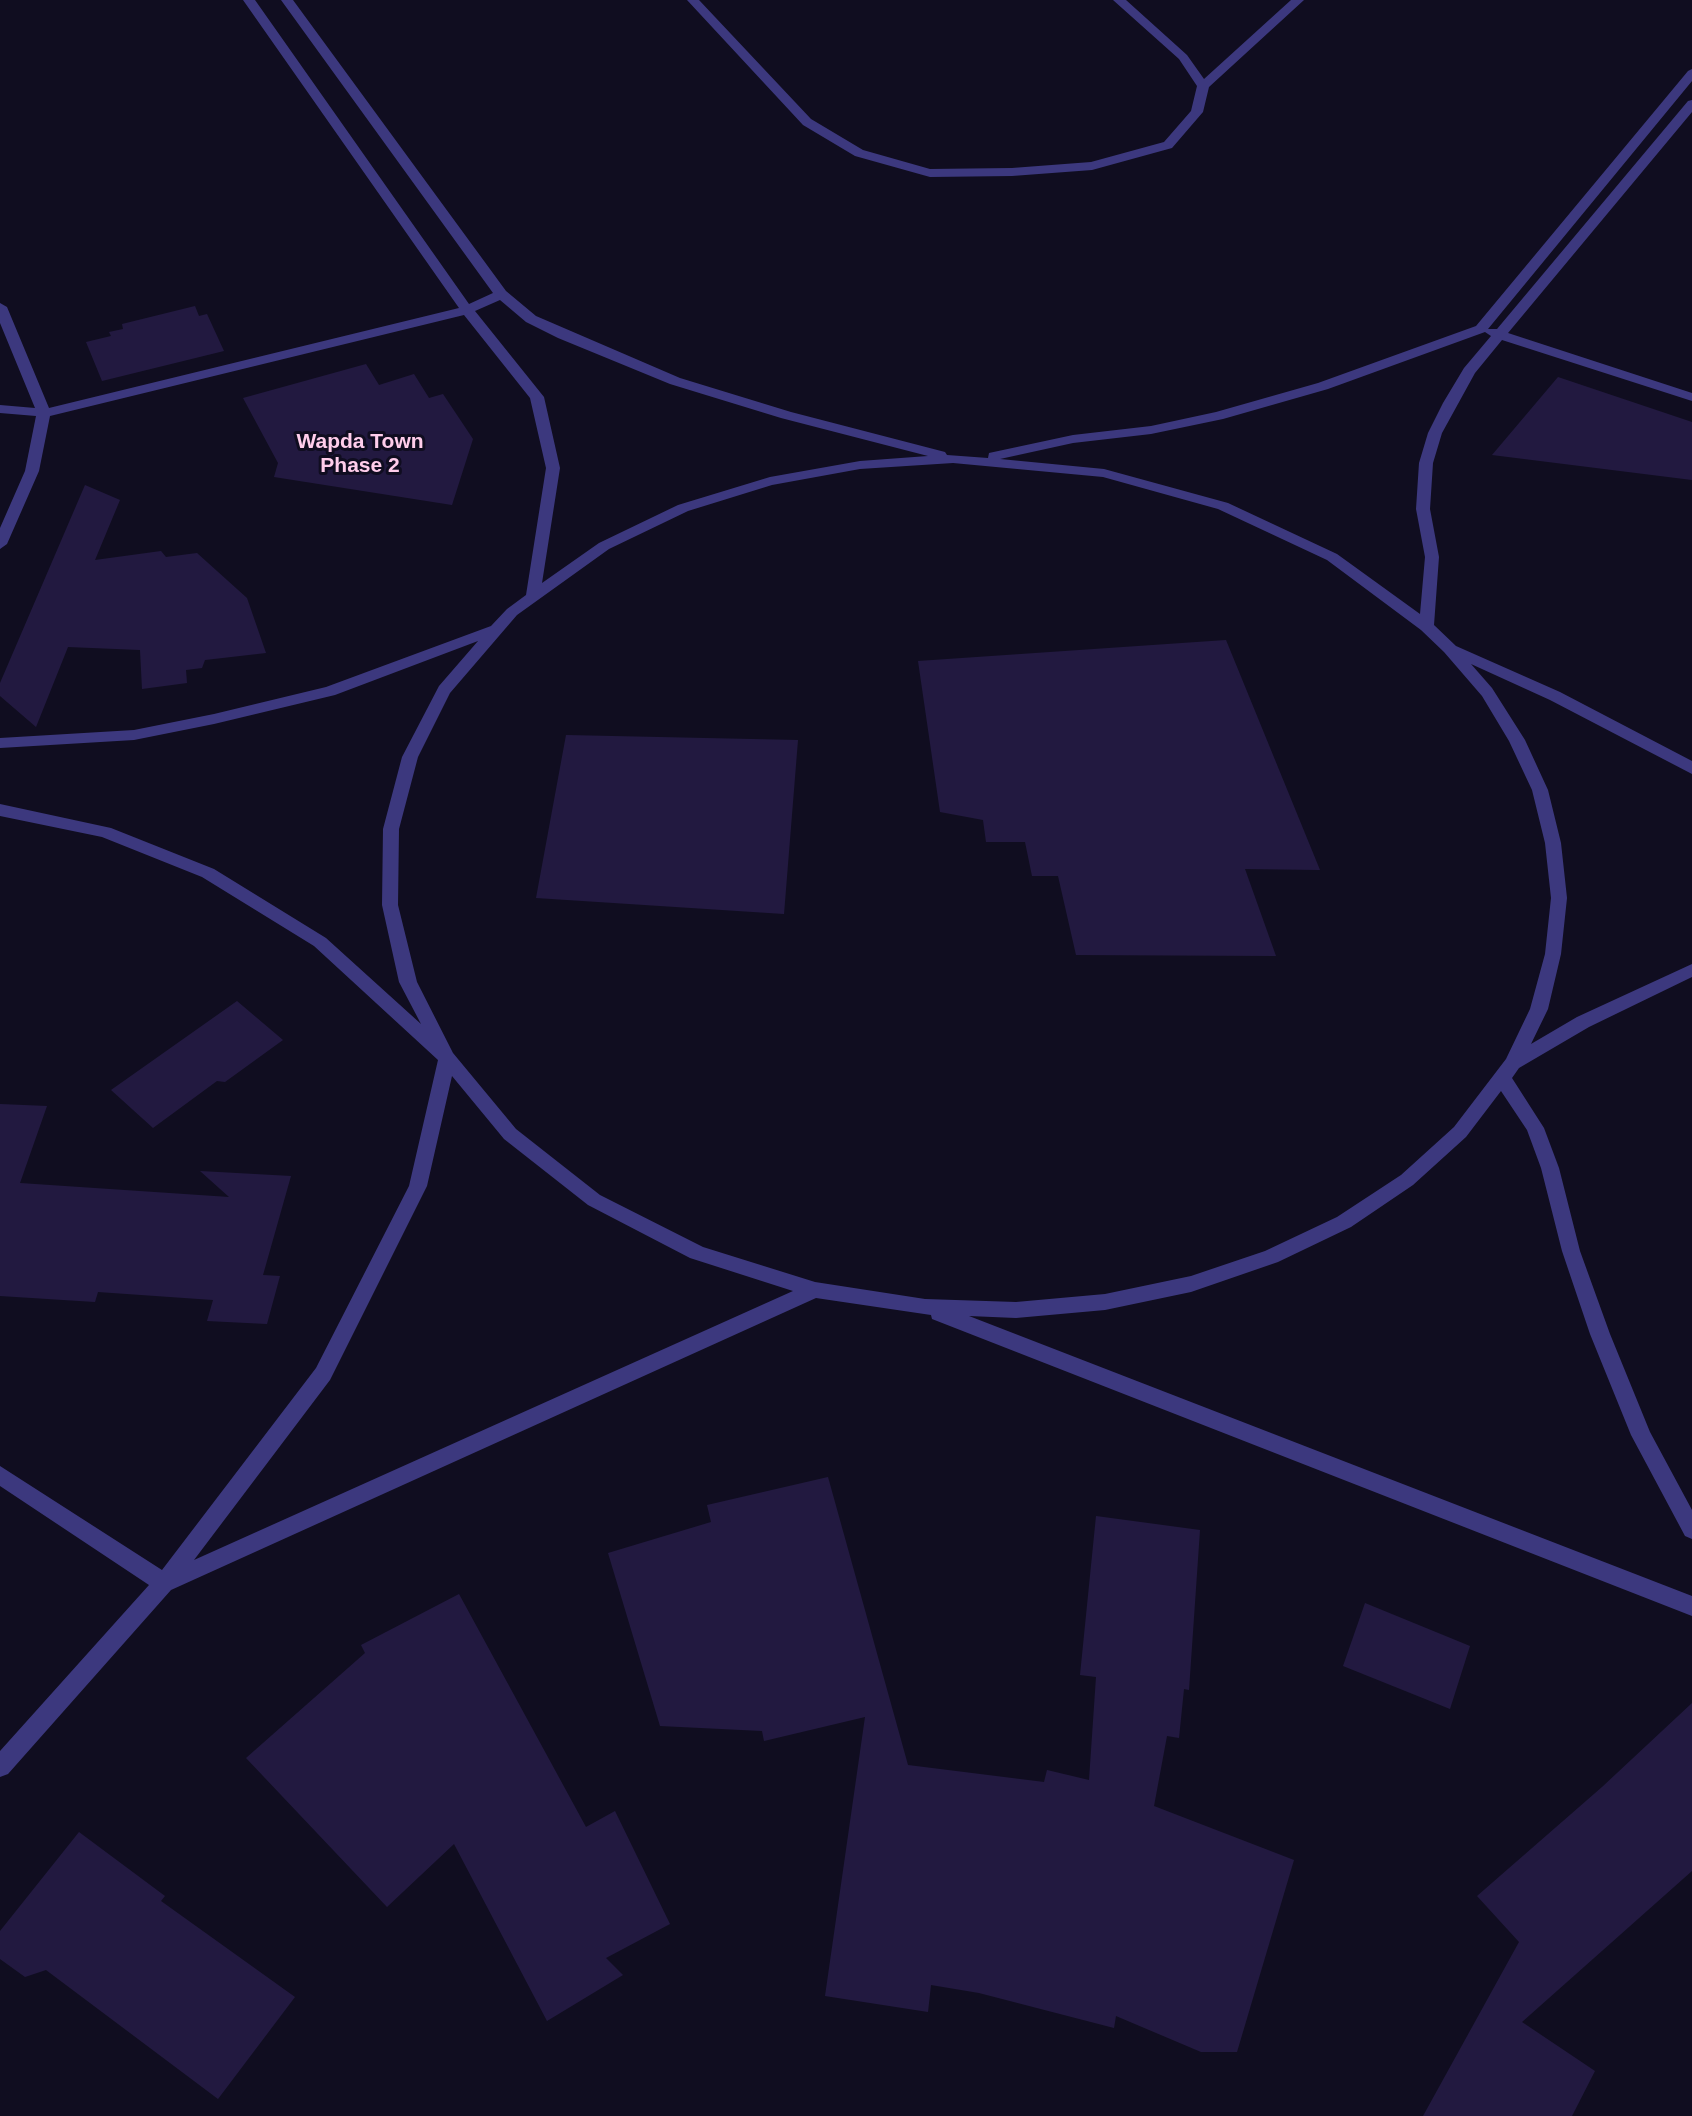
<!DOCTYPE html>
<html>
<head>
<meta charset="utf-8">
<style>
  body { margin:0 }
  canvas { display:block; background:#100d20 }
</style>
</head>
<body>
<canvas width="1692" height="2116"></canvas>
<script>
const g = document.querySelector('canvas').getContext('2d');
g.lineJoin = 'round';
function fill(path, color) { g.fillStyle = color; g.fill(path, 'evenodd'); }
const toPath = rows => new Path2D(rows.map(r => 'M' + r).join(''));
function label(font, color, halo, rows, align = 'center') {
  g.font = font + ' Arial,sans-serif'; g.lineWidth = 6; g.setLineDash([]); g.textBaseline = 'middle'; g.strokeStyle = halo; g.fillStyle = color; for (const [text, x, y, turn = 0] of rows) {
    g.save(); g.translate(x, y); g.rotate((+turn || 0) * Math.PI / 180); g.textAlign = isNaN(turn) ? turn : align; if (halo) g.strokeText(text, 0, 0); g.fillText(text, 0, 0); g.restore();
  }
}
fill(toPath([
  [195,306,199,316,207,314,224,351,102,381,86,342,111,336,109,332,123,329,122,324],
  [366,364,379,385,414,374,429,398,443,394,473,439,452,505,274,477,278,463,243,398],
  [1558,377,1692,422,1692,480,1492,455],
  [85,485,120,500,95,560,161,551,166,557,197,553,247,598,266,653,205,660,202,668,186,670,187,683,142,689,140,650,68,647,36,727,0,696,0,683],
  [1226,640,1320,870,1245,869,1276,956,1076,955,1058,876,1032,876,1025,842,986,842,983,820,940,812,918,661],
  [566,735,798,740,784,914,536,898],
  [237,1001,283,1040,225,1082,217,1081,153,1128,111,1090],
  [0,1104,47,1106,20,1183,229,1197,200,1171,291,1176,263,1275,280,1276,267,1324,207,1321,213,1300,98,1292,95,1302,0,1296],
  [828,1477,908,1765,1044,1782,1047,1770,1089,1780,1096,1677,1080,1675,1096,1516,1200,1530,1189,1690,1184,1689,1179,1738,1167,1736,1154,1806,1294,1860,1237,2052,1201,2052,1116,2016,1114,2028,979,1993,931,1985,928,2012,825,1996,865,1717,764,1741,762,1731,660,1726,608,1553,711,1522,707,1505],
  [459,1594,586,1827,615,1811,670,1924,606,1958,623,1975,547,2021,454,1844,387,1907,246,1758,365,1653,361,1645],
  [1365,1603,1470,1646,1450,1709,1343,1666],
  [1692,1703,1692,1871,1522,2022,1595,2071,1572,2116,1423,2116,1519,1942,1477,1896,1602,1787],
  [79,1832,165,1896,161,1901,295,1997,218,2099,46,1970,25,1977,0,1959,0,1931]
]), '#221940');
fill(toPath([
  [243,0,255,0,469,304,493,293,281,0,293,0,506,291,536,316,680,378,791,412,945,452,947,455,988,458,989,453,1073,435,1151,426,1216,412,1318,383,1476,326,1688,71,1692,69,1692,81,1488,329,1497,329,1688,101,1692,100,1692,112,1508,333,1692,393,1692,401,1502,340,1475,373,1442,433,1433,463,1430,509,1439,557,1434,625,1456,646,1560,692,1692,761,1692,774,1550,700,1471,664,1492,688,1525,740,1548,790,1561,843,1567,898,1561,954,1548,1009,1531,1044,1577,1017,1692,964,1692,977,1589,1027,1519,1068,1512,1078,1544,1128,1559,1168,1580,1251,1610,1334,1650,1432,1692,1510,1692,1539,1685,1536,1631,1435,1590,1334,1562,1251,1541,1168,1527,1130,1501,1091,1466,1137,1413,1185,1351,1227,1278,1262,1191,1292,1105,1310,1016,1318,969,1316,1692,1596,1692,1616,932,1319,931,1315,816,1298,171,1590,8,1774,0,1777,0,1751,149,1585,0,1486,0,1466,162,1570,316,1368,409,1186,438,1060,314,946,202,877,102,837,0,816,0,804,111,828,214,869,326,938,421,1024,399,982,382,905,383,829,402,757,439,686,478,641,335,695,214,724,134,740,0,748,0,738,134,730,214,714,326,687,491,626,507,609,526,595,546,468,530,398,464,315,50,416,39,471,7,544,0,549,0,528,25,471,36,416,0,413,0,405,35,408,0,323,0,303,7,307,49,408,459,308,243,0],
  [500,300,526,322,558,338,670,384,781,418,928,456,860,461,770,477,678,505,599,543,542,583,560,468,544,397,475,311,500,300],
  [1485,332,1491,336,1464,368,1443,403,1428,433,1419,463,1416,509,1425,557,1420,614,1337,554,1228,503,1104,469,1000,459,1073,443,1151,434,1223,419,1328,389,1485,332],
  [953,463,1103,477,1218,509,1327,560,1421,630,1444,652,1482,696,1509,741,1532,790,1545,843,1551,898,1545,954,1530,1009,1506,1059,1454,1127,1401,1175,1337,1217,1265,1251,1191,1276,1105,1294,1016,1302,925,1299,815,1282,703,1247,600,1195,516,1129,453,1053,417,982,398,905,399,829,418,757,450,693,517,615,609,549,688,511,772,485,860,469,953,463],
  [452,1076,504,1139,588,1205,690,1258,793,1291,194,1560,330,1380,427,1186,452,1076],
  [687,0,699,0,811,119,863,150,930,169,1012,168,1091,162,1164,142,1191,111,1197,86,1179,59,1113,0,1126,0,1187,55,1204,79,1291,0,1304,0,1209,87,1203,112,1172,148,1092,170,1012,176,930,177,855,156,803,125,687,0]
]), '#3c387e');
label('bold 21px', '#ffcdeb', '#100d20', [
  ["Wapda Town",360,442],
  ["Phase 2",360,466]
]);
</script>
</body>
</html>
